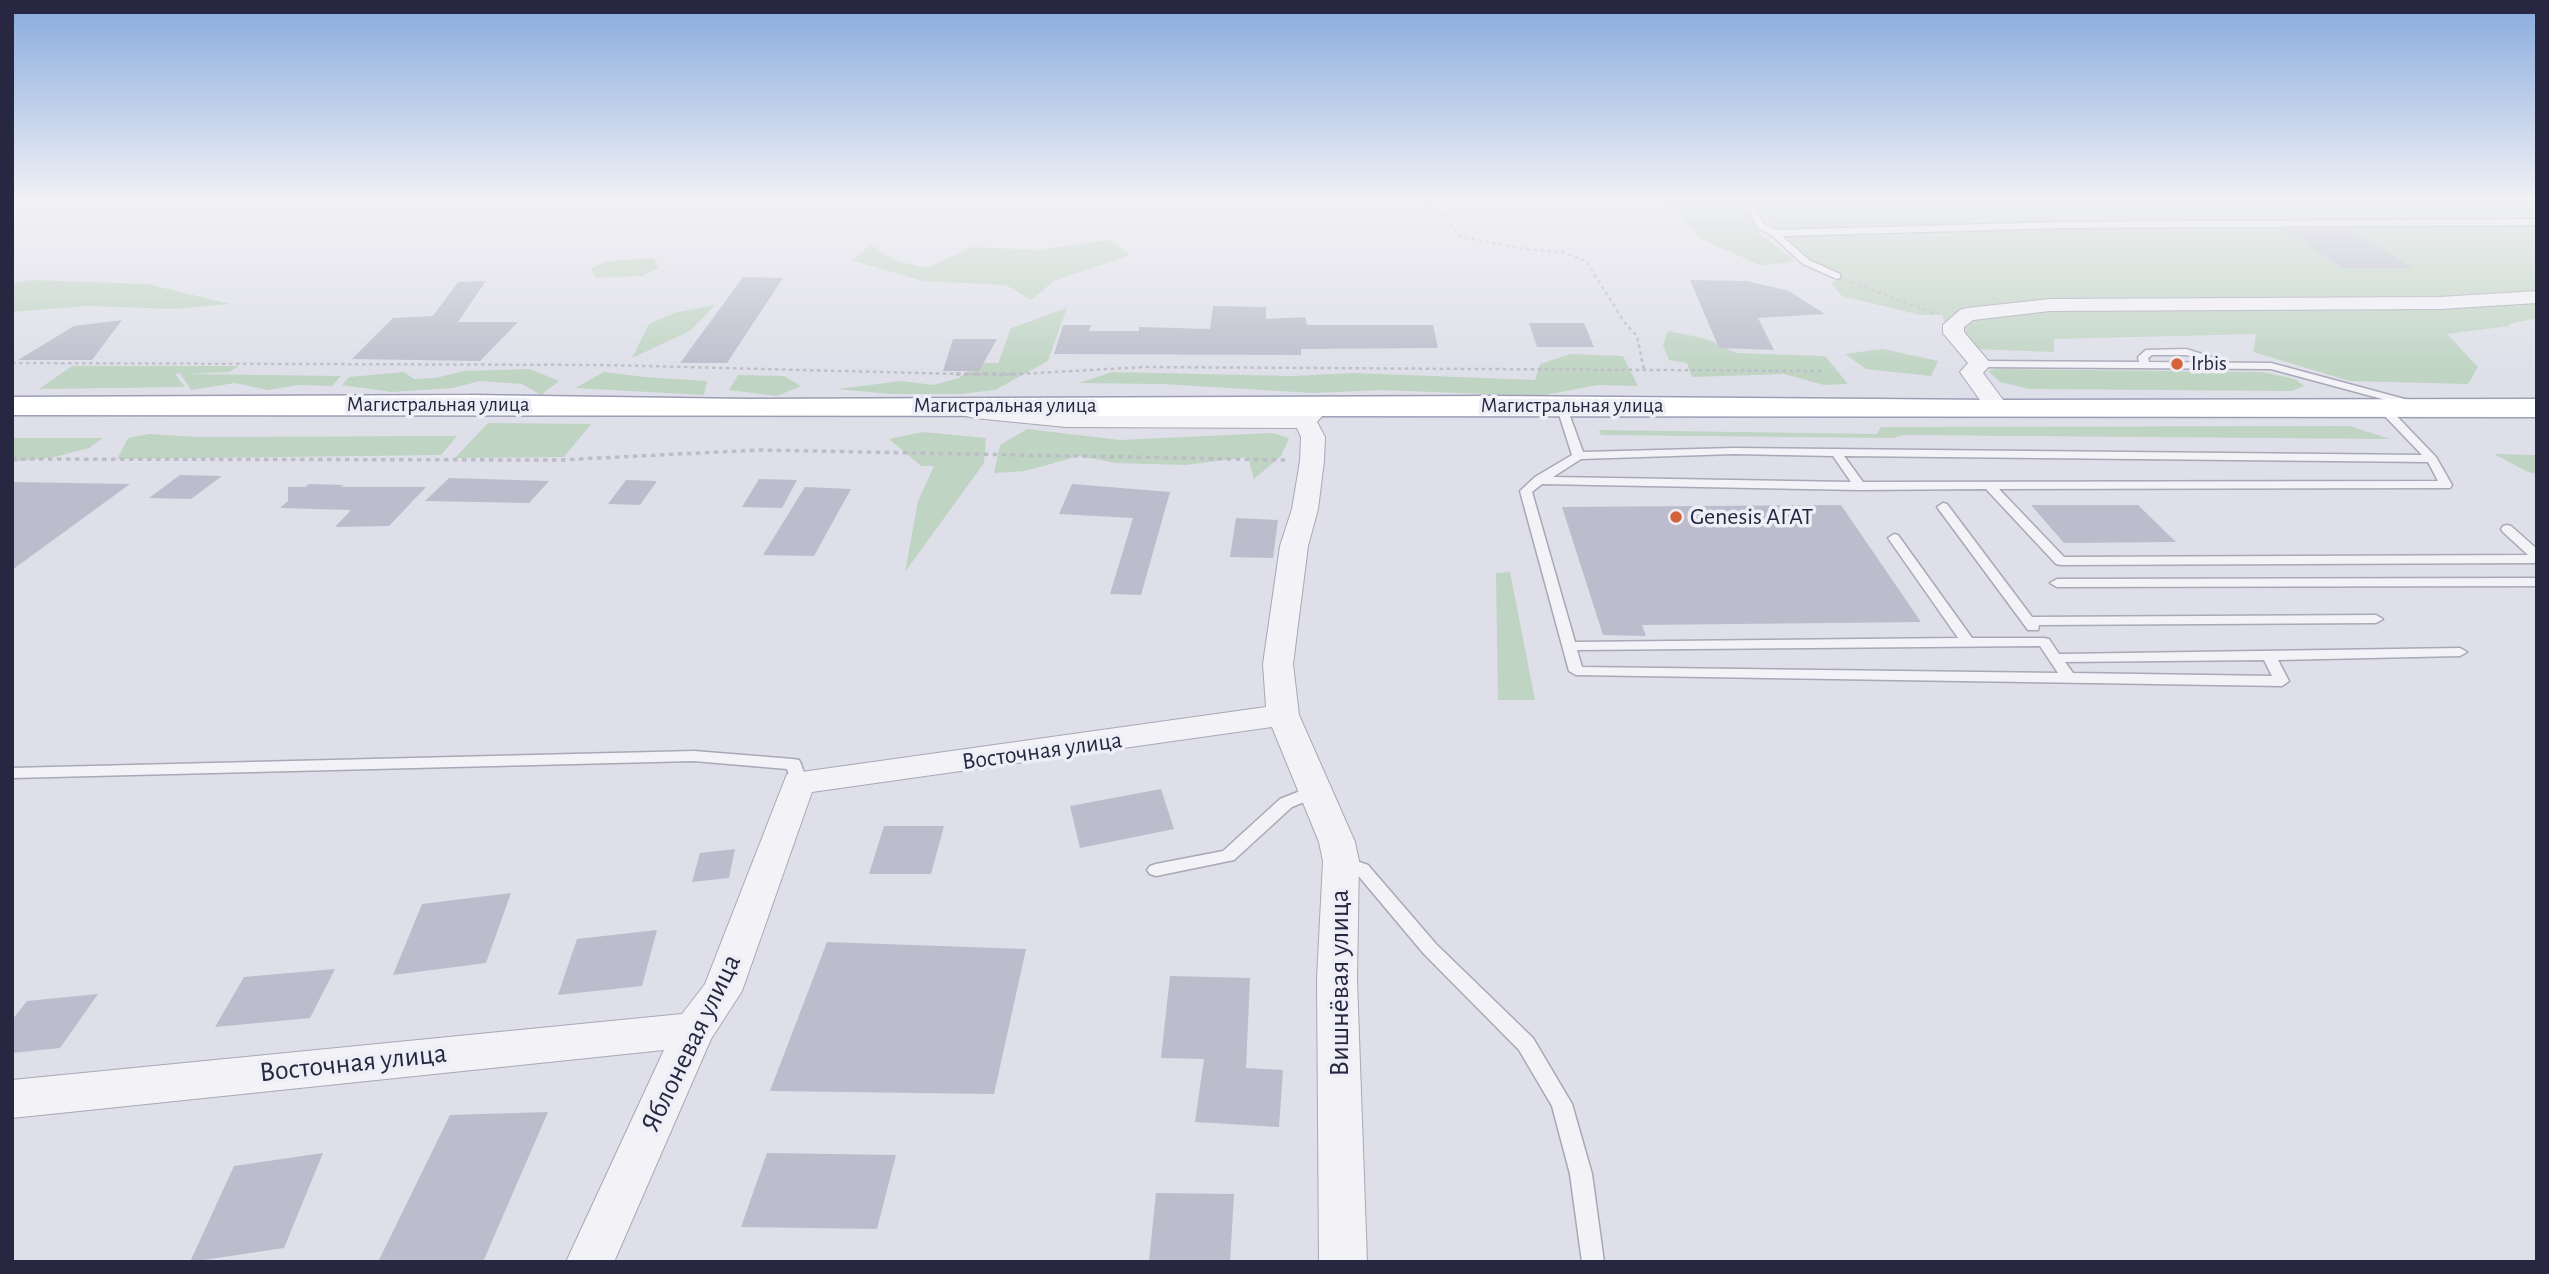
<!DOCTYPE html>
<html>
<head>
<meta charset="utf-8">
<style>
  body { margin:0 }
  #map { position:relative; width:2549px; height:1274px; overflow:hidden; background:#dfdfe9; font-family:"Alegreya Sans",sans-serif }
  canvas { display:block }
  .frame { position:absolute; inset:0; border:14px solid #282741; pointer-events:none }
</style>
</head>
<body>
<div id="map">
<canvas width="2549" height="1274"></canvas>
<div class="frame"></div>
</div>
<script>
const g = document.querySelector('canvas').getContext('2d');
g.lineJoin = 'round';
function fill(path, color) { g.fillStyle = color; g.fill(path, 'evenodd'); }
const toPath = rows => new Path2D(rows.map(r => 'M' + r).join(''));
function strokePath(path, color, width, dash) { g.strokeStyle = color; g.lineWidth = width; g.lineCap = dash ? 'butt' : 'round'; g.setLineDash(dash || []); g.stroke(path); }
function label(font, color, halo, rows, align = 'center') {
  g.font = font + ' "Alegreya Sans",sans-serif'; g.lineWidth = 7; g.setLineDash([]); g.textBaseline = 'middle'; g.strokeStyle = halo; g.fillStyle = color; for (const [text, x, y, turn = 0] of rows) {
    g.save(); g.translate(x, y); g.rotate((+turn || 0) * Math.PI / 180); g.textAlign = isNaN(turn) ? turn : align; if (halo) g.strokeText(text, 0, 0); g.fillText(text, 0, 0); g.restore();
  }
}
fill(toPath([
  [1663,199,1744,199,1758,232,1795,261,1762,266,1701,239],
  [1751,199,2537,199,2537,318,2509,324,2509,326,2447,334,2478,367,2468,384,2350,381,2253,352,2256,334,2054,339,2054,352,1972,349,1949,335,1942,315,1920,315,1842,296,1831,283,1839,279,1801,262],
  [1109,240,1130,255,1054,281,1031,300,1006,285,923,281,851,260,871,245,896,261,927,268,972,247,1038,250],
  [654,258,659,268,642,276,596,278,591,269,607,261],
  [31,280,147,284,230,304,174,309,88,306,12,312,12,283],
  [715,305,690,331,632,358,649,324,677,312],
  [1067,308,1048,361,995,390,961,394,891,394,837,389,902,381,933,385,959,378,979,363,998,363,1011,328],
  [1668,331,1707,339,1736,353,1825,356,1848,384,1824,385,1784,374,1692,377,1687,363,1669,360,1663,345],
  [1883,349,1938,361,1931,376,1866,369,1845,354],
  [1570,354,1623,356,1638,386,1598,385,1539,396,1381,390,1313,393,1163,384,1079,383,1112,372,1292,376,1354,373,1535,380,1540,364],
  [72,366,239,366,229,372,187,374,341,376,332,386,299,385,268,390,235,383,191,390,180,373,175,374,185,387,39,389],
  [530,369,559,381,541,395,522,384,480,381,453,388,392,392,342,385,349,377,404,372,414,379,436,378,463,371],
  [1997,369,2262,372,2295,379,2304,386,2292,391,2029,389,2000,382,1988,371],
  [604,372,645,377,707,381,704,395,575,388],
  [738,375,784,376,801,386,777,396,729,390],
  [488,423,591,424,564,457,455,458],
  [2349,426,2390,439,1904,435,1893,438,1601,435,1599,430,1877,434,1881,427],
  [1027,429,1120,440,1272,433,1289,438,1281,456,1254,479,1248,457,1186,465,1116,463,1079,456,1025,471,994,473,1000,445],
  [923,432,986,438,984,463,905,572,918,501,934,466,921,466,889,439],
  [149,434,199,437,457,436,441,455,117,459,128,438],
  [12,438,103,438,89,448,55,457,12,462],
  [2494,454,2537,455,2537,474,2528,472],
  [1510,572,1535,700,1498,700,1496,573]
]), '#bfd4c2');
fill(toPath([
  [2283,229,2348,229,2413,268,2342,268],
  [743,277,783,278,727,363,680,363],
  [1690,280,1747,281,1789,291,1825,314,1758,318,1774,350,1719,348],
  [486,281,458,322,518,322,480,361,352,359,393,318,433,316,458,282],
  [1213,306,1266,307,1266,319,1305,317,1307,325,1433,325,1438,348,1301,349,1301,355,1054,354,1063,325,1091,325,1089,331,1139,331,1139,327,1210,329],
  [122,320,92,360,18,360,74,326],
  [1529,323,1584,323,1594,347,1537,347],
  [953,339,997,339,979,371,943,371],
  [180,475,222,476,191,499,149,498],
  [449,478,549,481,529,503,425,501],
  [759,479,797,480,782,508,742,507],
  [626,480,657,481,640,505,608,504],
  [12,482,130,484,12,570],
  [309,484,344,485,341,487,426,487,389,526,335,527,351,510,280,508,288,501,288,487,305,487],
  [1072,484,1170,492,1141,595,1110,594,1133,518,1059,514],
  [805,487,851,489,814,556,763,555],
  [1841,505,1921,622,1642,625,1646,636,1603,635,1562,507],
  [2031,505,2138,505,2176,542,2064,543],
  [1236,518,1278,520,1273,558,1230,557],
  [1161,789,1174,829,1080,848,1070,806],
  [884,826,944,826,931,874,869,874],
  [735,849,729,878,692,882,700,853],
  [511,893,486,963,393,975,422,904],
  [657,930,642,986,558,995,577,939],
  [827,942,1026,949,994,1094,770,1091],
  [335,969,310,1018,215,1027,244,977],
  [1170,976,1250,978,1246,1068,1283,1070,1279,1127,1195,1122,1204,1059,1161,1058],
  [98,994,60,1048,12,1053,12,1020,27,1001],
  [548,1112,483,1262,378,1262,450,1115],
  [323,1153,284,1248,190,1262,234,1166],
  [767,1153,896,1155,877,1229,741,1227],
  [1156,1193,1234,1194,1230,1262,1149,1262]
]), '#bcbccc');
const service = toPath([
  [1744,199,1752,199,1764,224,1776,230,2061,222,2537,219,2537,225,2061,228,1782,236,1809,260,1840,274,1840,278,1837,279,1803,264,1771,235,1758,228,1744,199],
  [2186,349,2218,359,2213,362,2186,355,2152,355,2148,358,2149,362,2271,363,2412,401,2413,403,2408,406,2271,369,1980,367,1975,364,1980,361,2139,362,2138,357,2146,350,2186,349],
  [1561,402,1566,405,1583,452,1734,448,2422,455,2380,411,2380,407,2384,406,2388,407,2436,457,2452,485,2450,488,1999,489,2064,557,2528,555,2503,532,2501,529,2503,526,2507,525,2511,526,2537,549,2537,563,2061,565,2056,564,1986,489,1859,490,1542,484,1532,492,1575,642,1958,638,1888,538,1894,534,1898,535,1972,638,2044,638,2049,639,2059,654,2460,648,2467,652,2460,656,2278,660,2289,681,2282,686,1576,675,1569,671,1520,491,1535,477,1572,455,1556,405,1561,402],
  [1734,454,1833,456,1851,482,1553,477,1581,459,1734,454],
  [1844,456,2428,462,2438,481,1863,482,1844,456],
  [2040,646,2058,673,1582,667,1577,650,2040,646],
  [2264,660,2272,676,2073,673,2065,662,2264,660],
  [1943,503,1947,504,2032,617,2376,615,2383,619,2376,623,2039,625,2038,630,2028,630,1937,507,1943,503],
  [2537,578,2537,586,2057,587,2050,583,2057,579,2537,578],
  [694,751,793,759,799,760,801,764,807,782,805,786,799,787,793,786,787,769,694,761,12,778,12,768,694,751],
  [1315,785,1321,787,1323,791,1321,795,1292,807,1234,860,1156,876,1150,874,1147,870,1150,866,1156,864,1223,851,1280,799,1315,785],
  [1343,856,1368,865,1436,944,1533,1038,1572,1104,1592,1174,1604,1262,1582,1262,1570,1174,1552,1106,1519,1050,1424,954,1356,873,1337,866,1334,862,1337,858,1343,856]
]);
const minor = toPath([
  [2537,291,2537,303,2440,309,2050,311,1973,320,1964,327,1964,332,1991,364,1983,373,2010,409,2006,414,1998,416,1990,414,1960,372,1968,363,1943,333,1943,325,1960,310,1967,308,2050,299,2440,297,2537,291],
  [1317,401,1325,403,1329,408,1317,422,1325,437,1324,461,1318,509,1308,546,1293,664,1299,715,1355,842,1359,861,1357,979,1367,1262,1319,1262,1317,979,1323,861,1319,842,1272,727,812,792,742,991,711,1039,614,1262,566,1262,664,1050,12,1118,12,1080,682,1014,705,984,787,774,1266,707,1263,664,1280,546,1292,509,1300,461,1301,437,1297,428,1066,427,974,418,966,416,962,411,966,406,974,404,1066,413,1299,414,1309,403,1317,401]
]);
const primary = toPath([
  [470,395,748,399,1491,396,1998,400,2537,399,2537,417,12,415,12,397,470,395]
]);
strokePath(service, '#a8a8b7', 3);
strokePath(minor, '#a8a8b7', 2);
strokePath(primary, '#9d9db6', 3);
strokePath(toPath([
  [1429,199,1429,205,1446,217,1458,236,1524,249,1562,252,1586,261,1625,323,1637,336,1644,370],
  [1851,282,1934,313],
  [12,363,605,365,1000,375,1145,367,1824,371]
]), '#bdbdc8', 2.5, [3.5, 3.5]);
strokePath(toPath([
  [956,374,1020,374],
  [12,459,559,460,759,450,1285,460]
]), '#bdbdc8', 3.5, [4.5, 4.5]);
fill(service, '#f2f2f7');
fill(minor, '#f2f2f7');
fill(primary, '#fff');
const sky = g.createLinearGradient(0, 0, 0, 377);
sky.addColorStop(0, '#87aadd');
sky.addColorStop(0.53, '#f1f1f5');
sky.addColorStop(1, '#f1f1f500');
g.fillStyle = sky;
g.fillRect(0, 0, 2549, 377);
for (const [x, y, r, color] of [
  [2177,364,7,"#d6623b"],
  [1676,517,7,"#d6623b"]
]) { const dot = new Path2D(); dot.arc(x, y, r, 0, 2 * Math.PI); g.fillStyle = color; g.fill(dot); strokePath(dot, '#eeeef6', 2.5); }
label('21px', '#282741', '#eeeef6', [
  ["Irbis",2191,364]
], 'left');
label('21px', '#282741', '#eeeef6', [
  ["Магистральная улица",438,405],
  ["Магистральная улица",1005,406],
  ["Магистральная улица",1572,406]
]);
label('24px', '#282741', '#eeeef6', [
  ["Genesis АГАТ",1690,517]
], 'left');
label('24px', '#282741', '#eeeef6', [
  ["Восточная улица",1042,751,-8]
]);
label('28px', '#282741', '#eeeef6', [
  ["Вишнёвая улица",1340,983,-90],
  ["Яблоневая улица",691,1043,-64],
  ["Восточная улица",353,1063,-6]
]);
</script>
</body>
</html>
